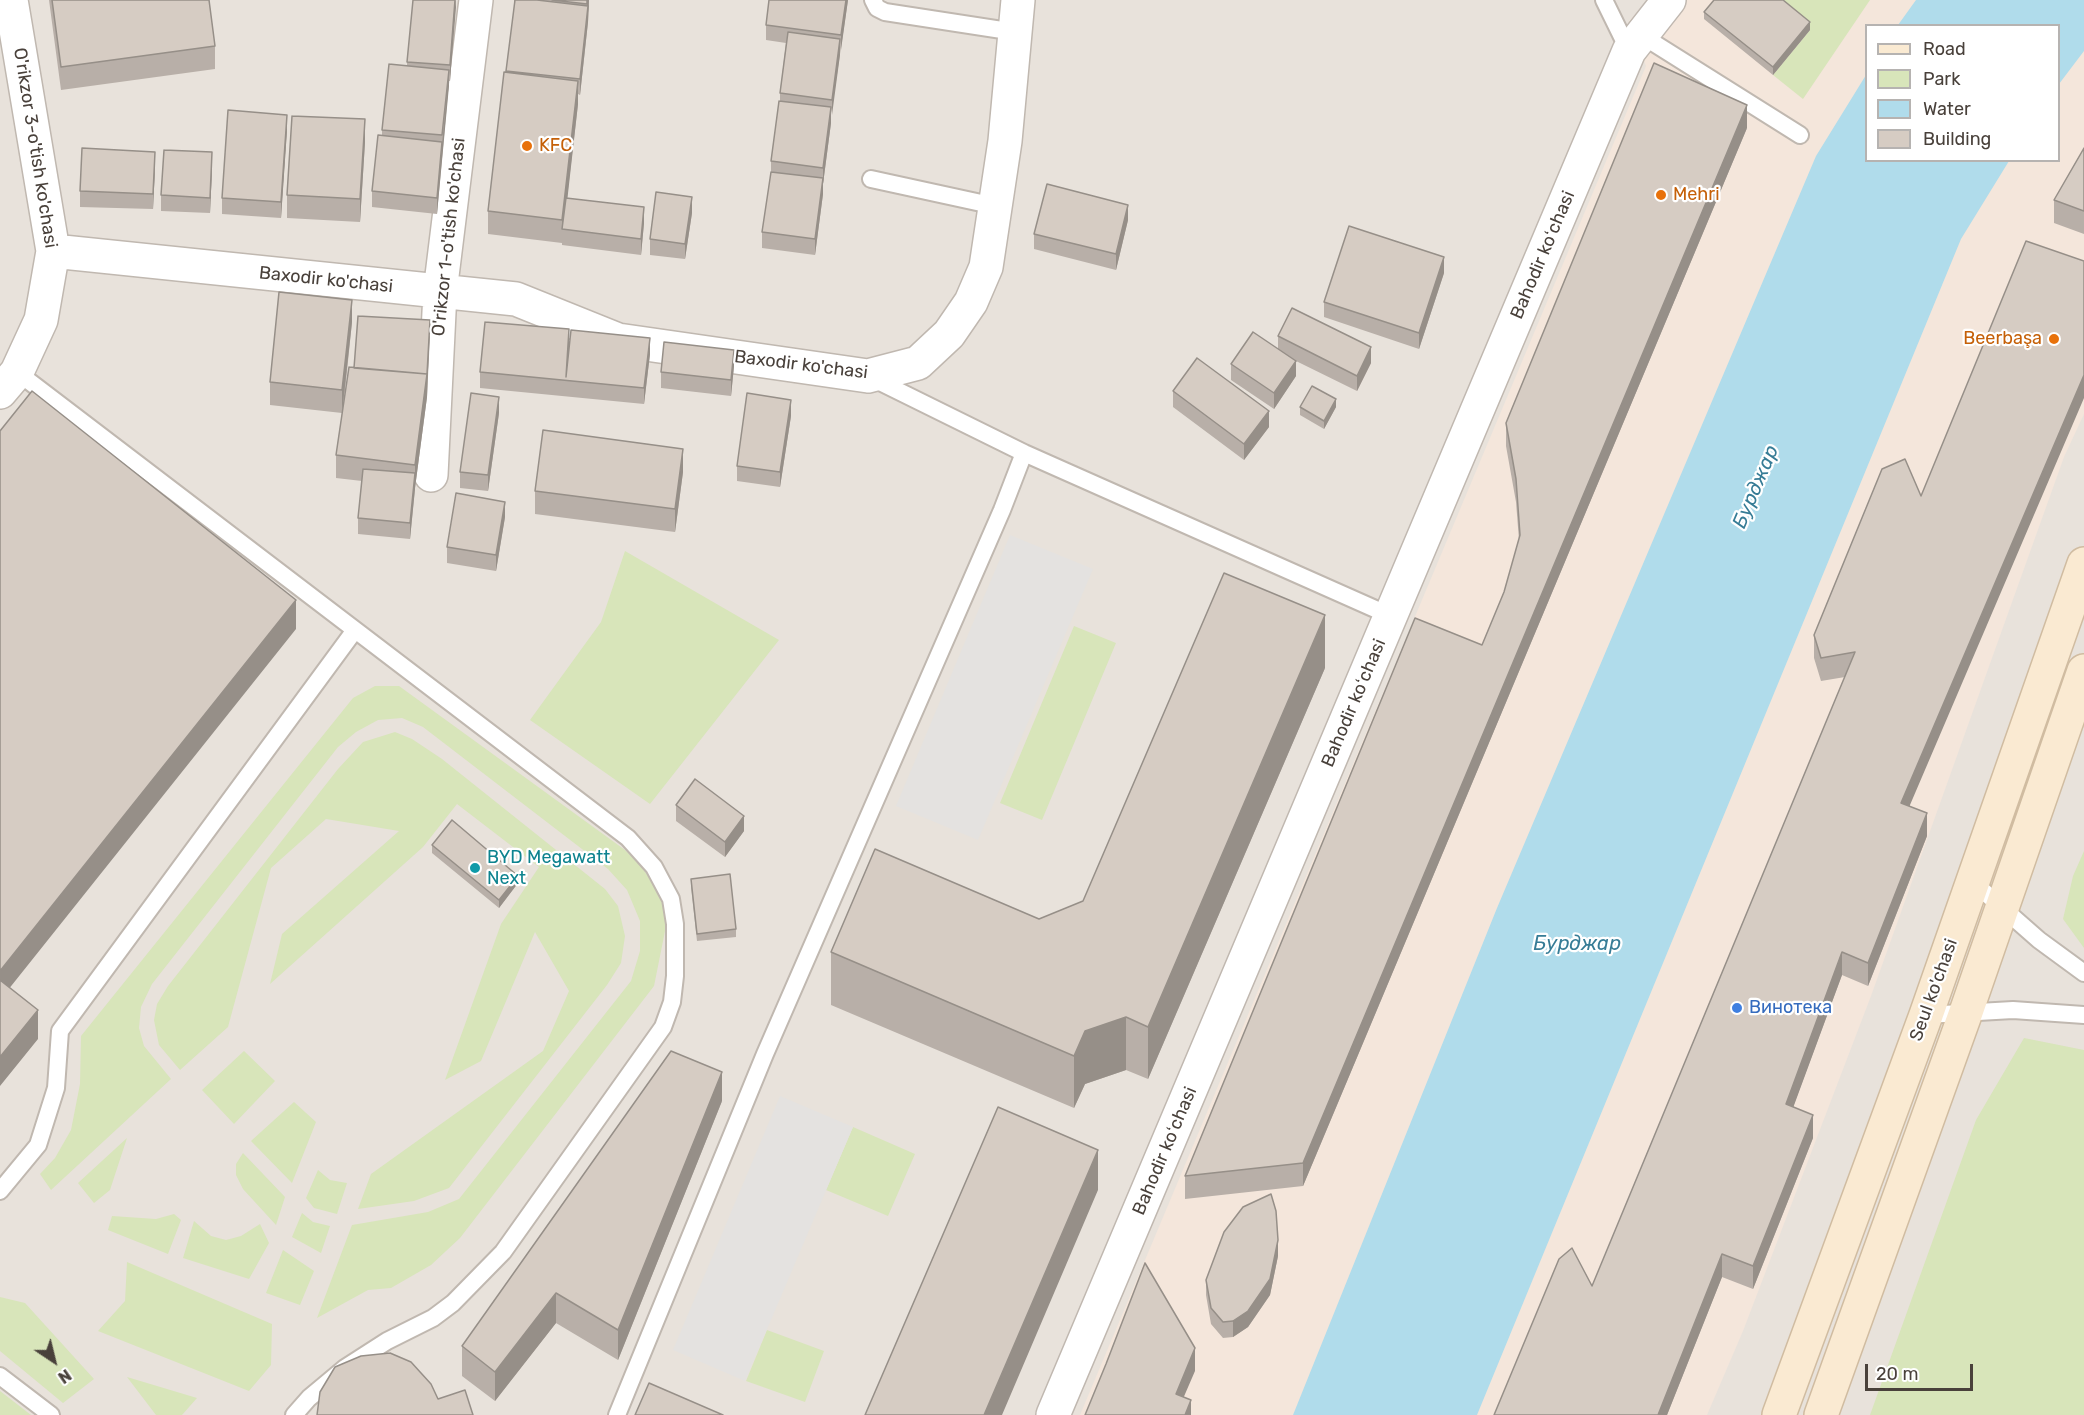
<!DOCTYPE html>
<html>
<head>
<meta charset="utf-8">
<style>
  body { margin:0 }
  #map { position:relative; width:2084px; height:1415px; overflow:hidden; background:#f5f1ed; font-family:Rubik,sans-serif }
  canvas { display:block }
  .legend { position:absolute; left:1865px; top:24px; width:195px; height:138px; box-sizing:border-box; background:#fff; border:2px solid #b6b3b1; margin:0; padding:8px 10px; list-style:none; font-size:18px; color:#49413b }
  .legend li { display:flex; align-items:center; gap:12px; height:30px }
  .legend b { width:30px; border:2px solid #b6b3b1 }
  .north { position:absolute; left:24px; top:1331px; width:60px; height:60px; -webkit-text-stroke:4px #fff; paint-order:stroke; rotate:145deg; font-size:16px; font-weight:700; line-height:24px; text-align:center; color:#49413b }
  .north::after { content:''; display:block; margin:auto; width:21px; height:27px; background:#49413b; clip-path:polygon(50% 0,100% 100%,50% 72%,0 100%) }
  .scale { position:absolute; left:1865px; top:1364px; width:108px; height:27px; box-sizing:border-box; border:3px solid #49413b; border-top:0; padding-left:8px; font-size:18px; line-height:21px; white-space:nowrap; color:#49413b; -webkit-text-stroke:4px #fff; paint-order:stroke }
</style>
</head>
<body>
<div id="map">
<canvas width="2084" height="1415"></canvas>
<ul class="legend">
<li><b style="height:8px;background:#faead2"></b>Road</li>
<li><b style="height:16px;background:#d8e5ba"></b>Park</li>
<li><b style="height:16px;background:#b0dceb"></b>Water</li>
<li><b style="height:16px;background:#d6ccc3"></b>Building</li>
</ul>
<div class="north">N</div>
<div class="scale">20 m</div>
</div>
<script>
const g = document.querySelector('canvas').getContext('2d');
g.lineJoin = 'round';
function fill(path, color) { g.fillStyle = color; g.fill(path, 'evenodd'); }
const toPath = rows => new Path2D(rows.map(r => 'M' + r).join(''));
function strokePath(path, color, width, dash) { g.strokeStyle = color; g.lineWidth = width; g.lineCap = dash ? 'butt' : 'round'; g.setLineDash(dash || []); g.stroke(path); }
function label(font, color, halo, rows, align = 'center') {
  g.font = font + ' Rubik,sans-serif'; g.lineWidth = 4.5; g.setLineDash([]); g.textBaseline = 'middle'; g.strokeStyle = halo; g.fillStyle = color; for (const [text, x, y, turn = 0] of rows) {
    g.save(); g.translate(x, y); g.rotate((+turn || 0) * Math.PI / 180); g.textAlign = isNaN(turn) ? turn : align; if (halo) g.strokeText(text, 0, 0); g.fillText(text, 0, 0); g.restore();
  }
}
fill(toPath([
  [0,0,2084,0,2084,1415,0,1415],
  [1866,26,2058,26,2058,160,1866,160]
]), '#e8e2db');
fill(toPath([
  [1648,0,2084,0,2084,414,2064,457,1871,996,1743,1331,1707,1415,1080,1415,1646,66,1629,21],
  [1866,26,2058,26,2058,160,1866,160]
]), '#f4e6db');
fill(toPath([
  [1774,0,1870,0,1803,99,1773,75,1810,30],
  [625,551,779,640,650,804,530,720,601,622],
  [1074,626,1116,643,1042,820,1000,803],
  [375,686,399,686,625,850,641,865,660,896,665,914,665,931,654,986,460,1238,431,1265,391,1288,368,1290,317,1318,352,1225,428,1212,459,1199,631,981,640,951,640,921,627,890,608,869,423,727,402,718,378,720,356,732,338,747,152,984,141,1007,139,1028,144,1046,171,1079,51,1190,40,1174,55,1158,71,1130,80,1084,81,1036,353,698],
  [395,732,412,739,442,759,605,889,618,906,625,936,621,963,607,985,449,1188,414,1201,358,1209,371,1174,543,1051,569,991,535,932,481,1061,445,1080,501,924,539,867,457,804,423,847,270,984,282,934,399,831,326,819,271,868,228,1027,180,1070,159,1045,154,1020,157,1004,168,986,338,769,363,742],
  [2084,851,2084,948,2063,919,2073,876],
  [2024,1038,2084,1050,2084,1415,1870,1415,1976,1120],
  [244,1051,275,1081,234,1124,202,1090],
  [294,1102,316,1122,292,1183,251,1141],
  [853,1127,915,1154,888,1216,826,1190],
  [127,1138,110,1190,94,1203,78,1183],
  [243,1153,285,1197,276,1225,243,1189,236,1175,236,1164],
  [318,1170,330,1180,347,1183,337,1214,314,1208,306,1198],
  [302,1213,313,1222,330,1226,321,1253,292,1237],
  [174,1214,181,1220,168,1254,108,1230,112,1216,156,1219],
  [194,1221,211,1236,226,1240,241,1236,260,1224,269,1243,249,1279,183,1258],
  [283,1250,314,1271,300,1305,266,1293],
  [127,1262,272,1324,271,1365,249,1391,98,1331,125,1301],
  [0,1297,25,1303,94,1379,63,1403,0,1351],
  [767,1330,824,1351,805,1402,746,1381],
  [127,1377,197,1398,182,1415,156,1415],
  [0,1391,31,1415,0,1415]
]), '#d8e5ba');
fill(toPath([
  [1010,535,1093,569,978,840,896,806],
  [780,1096,853,1127,745,1381,673,1350]
]), '#e4e2e0');
fill(toPath([
  [1916,0,2084,0,2084,51,2059,84,2058,26,1898,25],
  [1866,75,1866,160,2009,161,1961,239,1477,1415,1293,1415,1497,908,1816,156]
]), '#b0dceb');
const lane = toPath([
  [873,0,877,8,885,12,1015,32],
  [1604,0,1629,51],
  [1641,35,1800,135],
  [871,179,995,206],
  [17,372,628,838,654,867,671,899,675,924,675,976,672,1002,663,1027,503,1252,453,1303,433,1318,387,1341,345,1368,309,1398,294,1415],
  [1024,453,1391,616],
  [1973,882,2039,940,2084,973],
  [1926,1015,2013,1010,2084,1015],
  [0,1191,38,1145,56,1088,60,1031,355,630],
  [0,1376,51,1415],
  [617,1415,765,1054,1002,510,1024,453,872,378]
]);
const street = toPath([
  [53,251,516,299,618,340,868,376,918,363,949,334,971,302,986,267,1005,141,1018,0],
  [0,392,17,372,41,320,53,251,11,0],
  [431,475,440,292,476,0],
  [1053,1415,1629,51,1669,0]
]);
const secondary = toPath([
  [1779,1415,1926,1015,2084,564],
  [1821,1415,1966,1012,2084,671]
]);
strokePath(lane, '#c0b8b0', 20);
strokePath(street, '#c0b8b0', 36);
strokePath(secondary, '#d0bca1', 36);
strokePath(lane, '#fff', 16);
strokePath(street, '#fff', 33);
strokePath(secondary, '#faead2', 33);
fill(toPath([
  [49,0,209,0,215,46,215,69,61,90],
  [456,0,450,81,449,81,437,214,372,207,372,191,382,136,382,130,407,66,407,62],
  [514,0,589,0,588,22,580,95,578,94,578,104,567,198,644,223,641,255,562,245,562,240,562,243,488,234,488,211,506,72,514,9],
  [848,0,831,115,831,123,823,184,823,194,815,255,762,248,762,232,771,172,771,161,780,101,780,93,786,43,766,40,766,25],
  [1704,12,1810,30,1773,75,1704,19],
  [1747,128,1303,1186,1185,1199,1185,1176,1482,645,1504,592,1519,540,1516,502,1506,446,1506,423],
  [287,130,281,218,222,214,222,198],
  [365,142,360,222,287,218,287,195],
  [2084,148,2084,234,2054,223,2054,200],
  [155,167,153,209,80,207,80,191],
  [212,168,210,213,161,211,161,195],
  [692,213,685,259,650,255,650,239],
  [1128,220,1116,270,1034,249,1034,234],
  [1444,273,1419,349,1324,317,1324,302],
  [352,322,343,410,354,368,430,336,427,397,415,488,410,539,358,534,358,518,362,481,336,478,336,455,342,413,270,405,270,382],
  [1278,336,1371,363,1357,391,1296,361,1296,376,1274,409,1231,380,1231,364,1278,348],
  [569,345,650,354,644,404,480,388,480,372],
  [734,366,731,396,661,388,661,372],
  [1173,391,1269,427,1244,460,1173,407],
  [1300,407,1336,407,1324,429,1300,415],
  [499,413,488,491,460,488,460,472],
  [791,416,780,487,737,481,737,466],
  [1882,469,1910,806,1927,836,1868,986,1842,975,1793,1107,1813,1138,1753,1289,1722,1277,1667,1415,1494,1415,1592,1286,1845,677,1821,681,1814,658,1814,635],
  [683,472,675,532,535,514,535,491],
  [505,517,496,571,447,563,447,547],
  [1325,668,1148,1079,1126,1070,1085,1084,1074,1108,831,1005,831,952,1039,919,1083,901],
  [676,805,744,831,725,857,676,821],
  [432,845,518,883,499,908,432,853],
  [691,879,736,929,736,937,697,941,691,887],
  [722,1101,618,1360,556,1323,495,1401,462,1376,462,1346],
  [1278,1256,1270,1295,1248,1327,1233,1337,1223,1338,1211,1324,1206,1295,1206,1280]
]), '#b8afa8');
fill(toPath([
  [455,0,456,7,450,81,450,65],
  [587,0,589,0,588,22,580,95,580,79,587,18],
  [846,0,848,0,841,50,841,35],
  [1810,22,1810,30,1773,75,1773,67],
  [840,39,840,55,832,115,832,100],
  [449,70,449,86,437,214,437,198],
  [578,81,578,104,564,229,562,229,562,243,562,220],
  [1747,105,1747,128,1303,1186,1303,1163],
  [831,107,831,123,823,184,823,168],
  [287,115,287,130,281,218,281,202],
  [365,119,365,142,360,222,360,199],
  [155,152,155,167,153,209,153,194],
  [212,152,212,168,210,213,210,198],
  [823,178,823,194,815,255,815,239],
  [692,197,692,213,685,259,685,244],
  [1128,205,1128,220,1116,270,1116,254],
  [644,207,644,223,641,255,641,239],
  [1444,257,1444,273,1419,349,1419,333],
  [352,300,352,322,342,413,342,390],
  [430,320,427,397,415,488,415,465],
  [650,338,650,354,644,404,644,388],
  [1371,347,1371,363,1357,391,1357,376],
  [734,350,734,366,731,396,731,380],
  [1296,361,1296,376,1274,409,1274,393],
  [2084,375,2084,398,1901,826,1901,803],
  [499,397,499,413,488,491,488,475],
  [1336,399,1336,407,1324,429,1324,421],
  [791,400,791,416,780,487,780,472],
  [1269,411,1269,427,1244,460,1244,444],
  [683,449,683,472,675,532,675,509],
  [415,473,415,489,410,539,410,523],
  [505,502,505,517,496,571,496,555],
  [296,600,296,629,0,1000,0,971],
  [1325,615,1325,668,1148,1079,1148,1027],
  [1927,813,1927,836,1868,986,1868,963],
  [744,816,744,831,725,857,725,842],
  [518,876,518,883,499,908,499,900],
  [1842,952,1842,975,1786,1127,1786,1104],
  [38,1010,38,1039,0,1086,0,1057],
  [1126,1017,1126,1070,1085,1084,1074,1108,1074,1056,1085,1031],
  [722,1072,722,1101,618,1360,618,1330],
  [1813,1115,1813,1138,1753,1289,1753,1266],
  [1098,1150,1098,1190,1002,1415,984,1415],
  [1278,1240,1278,1256,1270,1295,1248,1327,1233,1337,1233,1321],
  [1722,1254,1722,1277,1667,1415,1658,1415],
  [556,1293,556,1323,495,1401,495,1372],
  [1195,1348,1195,1371,1176,1415,1176,1394],
  [1191,1400,1191,1415,1185,1415]
]), '#968f88');
const building = toPath([
  [52,0,209,0,215,46,61,67,52,0],
  [413,0,455,0,450,65,407,62,413,0],
  [515,0,537,0,588,6,580,79,506,71,515,0],
  [552,0,587,0,587,4,552,0],
  [769,0,846,0,841,35,766,25,769,0],
  [1714,0,1783,0,1810,22,1773,67,1704,12,1714,0],
  [788,32,840,39,832,100,780,93,788,32],
  [1654,63,1747,105,1303,1163,1185,1176,1415,618,1482,645,1504,592,1520,535,1516,479,1506,423,1654,63],
  [389,64,449,70,442,135,382,130,389,64],
  [504,72,578,81,562,220,488,211,504,72],
  [779,101,831,107,823,168,771,161,779,101],
  [228,110,287,115,281,202,222,198,228,110],
  [292,116,365,119,360,199,287,195,292,116],
  [378,135,442,142,437,198,372,191,378,135],
  [82,148,155,152,153,194,80,191,82,148],
  [2084,148,2084,211,2054,200,2084,148],
  [164,150,212,152,210,198,161,195,164,150],
  [771,172,823,178,815,239,762,232,771,172],
  [1047,184,1128,205,1116,254,1034,234,1047,184],
  [656,192,692,197,685,244,650,239,656,192],
  [566,198,644,207,641,239,562,229,566,198],
  [1349,226,1444,257,1419,333,1324,302,1349,226],
  [2026,241,2084,261,2084,375,1901,803,1927,813,1868,963,1842,952,1786,1104,1813,1115,1753,1266,1722,1254,1658,1415,1494,1415,1559,1259,1572,1248,1592,1286,1855,652,1821,658,1814,635,1882,469,1905,459,1921,496,2026,241],
  [279,292,352,300,342,390,270,382,279,292],
  [1292,308,1371,347,1357,376,1278,336,1292,308],
  [358,316,430,320,427,374,354,368,358,316],
  [485,322,569,329,566,377,571,330,650,338,644,388,480,372,485,322],
  [1253,332,1296,361,1274,393,1231,364,1253,332],
  [664,342,734,350,731,380,661,372,664,342],
  [1197,358,1269,411,1244,444,1173,391,1197,358],
  [349,367,427,374,415,465,336,455,349,367],
  [1312,386,1336,399,1324,421,1300,407,1312,386],
  [32,391,296,600,0,971,0,431,32,391],
  [471,393,499,397,488,475,460,472,471,393],
  [747,393,791,400,780,472,737,466,747,393],
  [543,430,683,449,675,509,535,491,543,430],
  [363,469,415,473,410,523,358,518,363,469],
  [456,493,505,502,496,555,447,547,456,493],
  [1224,573,1325,615,1148,1027,1126,1017,1085,1031,1074,1056,831,952,875,849,1039,919,1083,901,1224,573],
  [695,779,744,816,725,842,676,805,695,779],
  [452,820,518,876,499,900,432,845,452,820],
  [730,874,736,929,697,934,691,879,730,874],
  [0,980,38,1010,0,1057,0,980],
  [671,1051,722,1072,618,1330,556,1293,495,1372,462,1346,671,1051],
  [998,1107,1098,1150,984,1415,865,1415,998,1107],
  [1271,1194,1276,1211,1278,1240,1270,1279,1248,1311,1233,1321,1223,1322,1211,1308,1206,1280,1224,1232,1243,1207,1271,1194],
  [1145,1263,1195,1348,1176,1394,1191,1400,1185,1415,1085,1415,1106,1364,1145,1263],
  [390,1353,411,1362,431,1384,438,1399,465,1390,473,1415,317,1415,320,1392,335,1367,361,1356,390,1353],
  [649,1383,723,1415,635,1415,649,1383]
]);
fill(building, '#d6ccc3');
strokePath(building, '#968f88', 1.5);
for (const [x, y, r, color] of [
  [527,146,6,"#e8710a"],
  [1661,195,6,"#e8710a"],
  [2054,339,6,"#e8710a"],
  [475,868,6,"#0f9aa8"],
  [1737,1008,6,"#3f7fe0"]
]) { const dot = new Path2D(); dot.arc(x, y, r, 0, 2 * Math.PI); g.fillStyle = color; g.fill(dot); strokePath(dot, '#fff', 2); }
label('18px', '#c56008', '#fff', [
  ["KFC",539,146],
  ["Mehri",1673,195],
  ["Beerbaşa",2042,339,"right"]
], 'left');
label('18px', '#49413b', '#fff', [
  ["O'rikzor 3-o'tish ko'chasi",35,148,81],
  ["O'rikzor 1-o'tish ko'chasi",449,237,-84],
  ["Bahodir koʻchasi",1543,255,-67],
  ["Baxodir ko'chasi",326,280,6],
  ["Baxodir ko'chasi",801,365,7],
  ["Bahodir koʻchasi",1354,703,-67],
  ["Seul ko'chasi",1934,990,-70],
  ["Bahodir koʻchasi",1165,1151,-67]
]);
label('18px', '#0d838f', '#fff', [
  ["BYD Megawatt",487,858],
  ["Next",487,879]
], 'left');
label('18px', '#366cbe', '#fff', [
  ["Винотека",1749,1008]
], 'left');
label('italic 20px', '#367c96', '#fff', [
  ["Бурджар",1756,487,-67],
  ["Бурджар",1577,944]
]);
</script>
</body>
</html>
